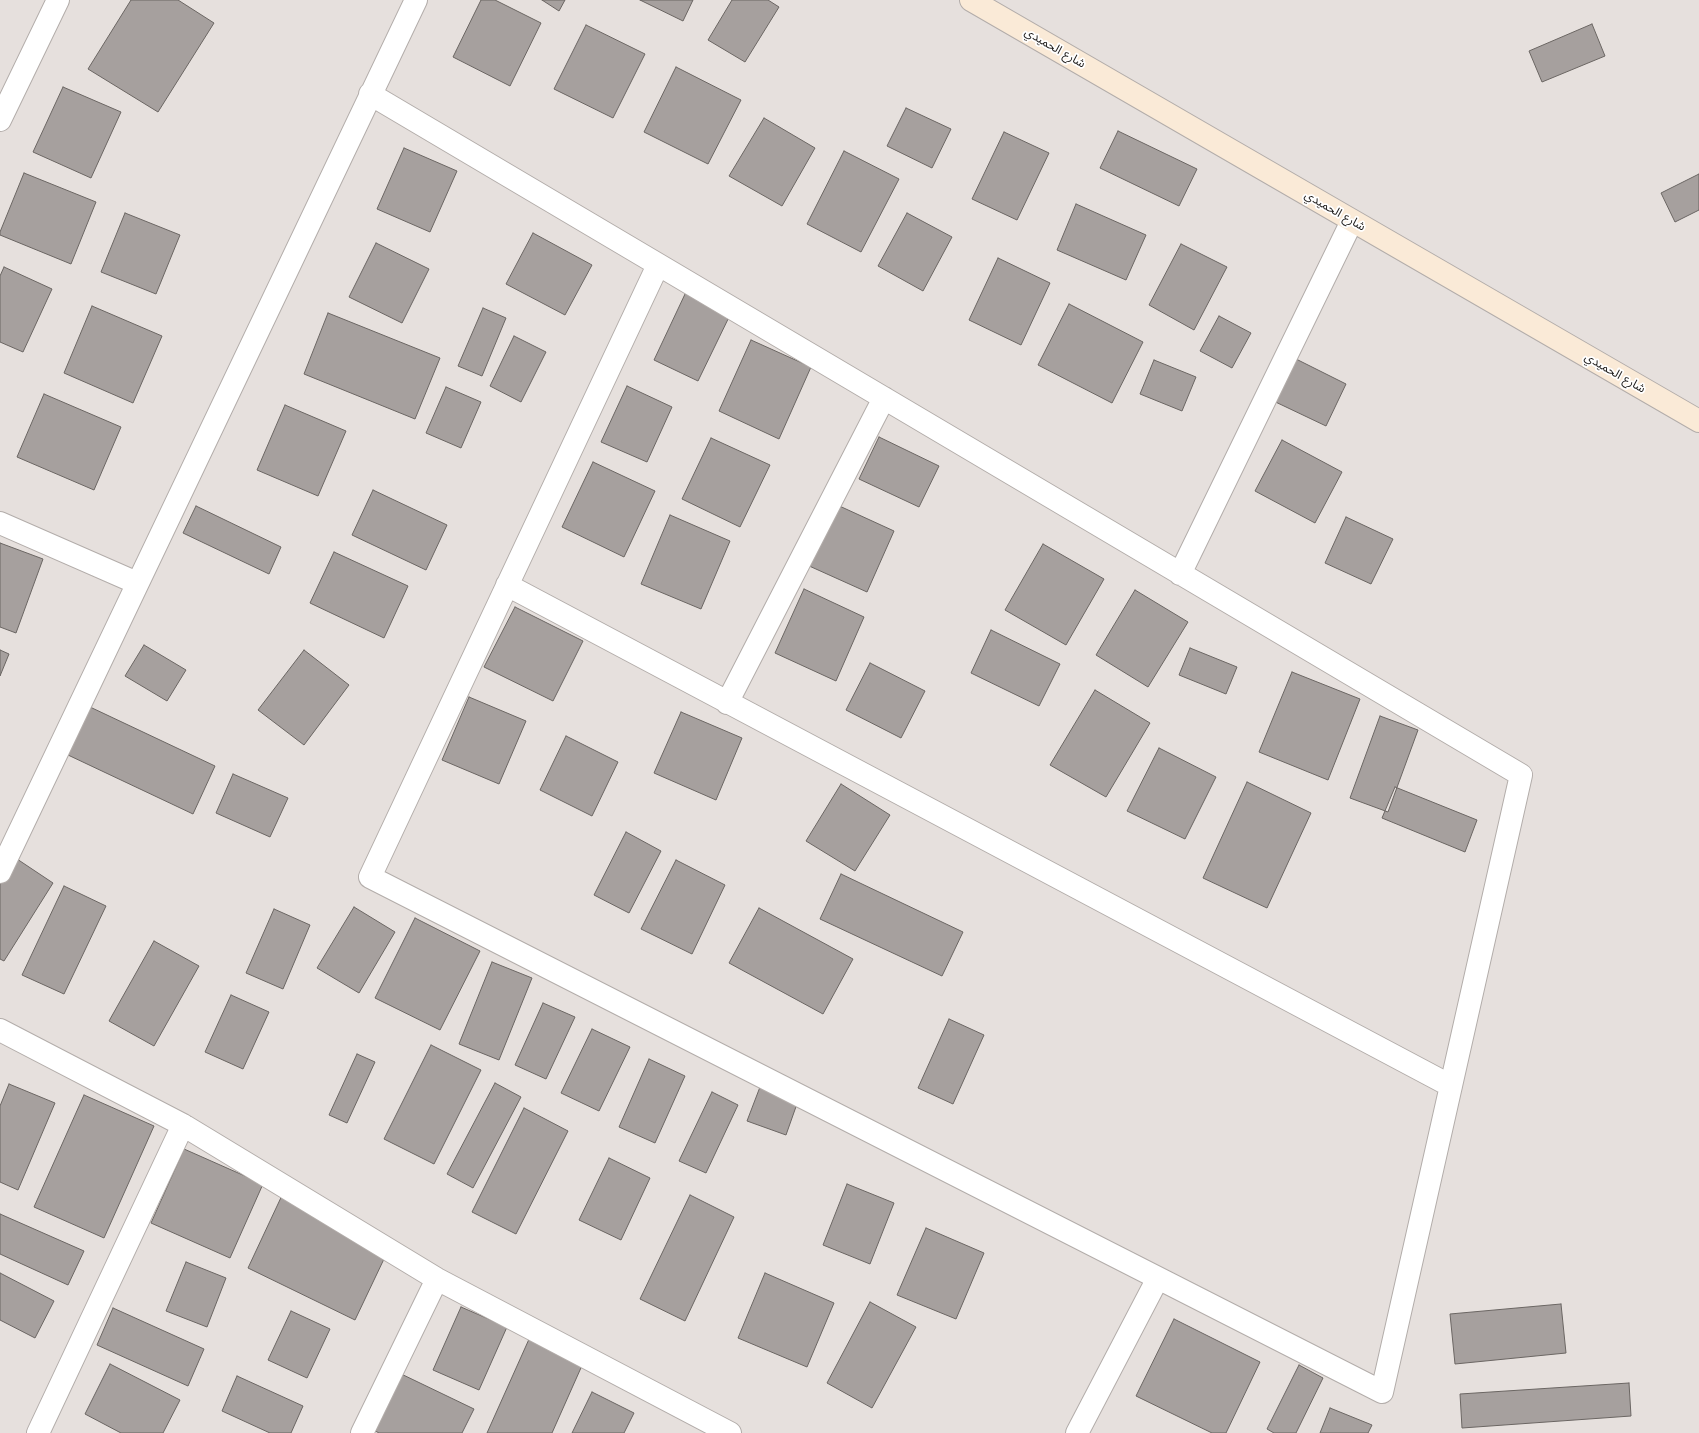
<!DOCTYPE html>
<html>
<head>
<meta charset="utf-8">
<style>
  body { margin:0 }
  canvas { display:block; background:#e6e0dd }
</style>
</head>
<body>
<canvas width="1699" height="1433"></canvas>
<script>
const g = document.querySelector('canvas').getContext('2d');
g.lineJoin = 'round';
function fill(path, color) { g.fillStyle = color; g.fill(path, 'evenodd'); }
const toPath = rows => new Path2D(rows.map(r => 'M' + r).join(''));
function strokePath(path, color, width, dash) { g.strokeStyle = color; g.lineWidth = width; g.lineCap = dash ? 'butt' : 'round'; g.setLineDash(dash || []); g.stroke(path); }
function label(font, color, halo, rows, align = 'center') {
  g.font = font + ' "Work Sans","Noto Sans Arabic",sans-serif'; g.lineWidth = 3.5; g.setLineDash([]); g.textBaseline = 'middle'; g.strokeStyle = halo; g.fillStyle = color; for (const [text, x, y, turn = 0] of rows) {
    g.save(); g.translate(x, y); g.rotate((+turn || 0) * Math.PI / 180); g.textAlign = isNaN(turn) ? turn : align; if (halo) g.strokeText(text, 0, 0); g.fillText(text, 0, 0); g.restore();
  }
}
const building = toPath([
  [131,0,178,0,214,23,158,112,88,69,131,0],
  [481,0,495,0,541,23,510,86,453,57,481,0],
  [542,0,565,0,559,11,542,0],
  [640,0,693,0,683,21,640,0],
  [732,0,768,0,779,7,745,62,708,40,732,0],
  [1592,24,1605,56,1542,82,1529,51,1592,24],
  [586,25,645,54,613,118,554,89,586,25],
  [676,67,741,100,708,164,644,132,676,67],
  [63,87,121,112,91,178,33,152,63,87],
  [906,108,951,129,932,168,887,146,906,108],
  [764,118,815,148,782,206,729,176,764,118],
  [1118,131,1197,169,1179,206,1100,168,1118,131],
  [1004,132,1049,153,1017,220,972,199,1004,132],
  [404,148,457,171,430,232,377,209,404,148],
  [844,151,899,179,861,252,807,224,844,151],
  [24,173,96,202,71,264,0,235,0,232,24,173],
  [1699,174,1699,210,1675,222,1661,193,1699,174],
  [1076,204,1146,235,1126,280,1057,250,1076,204],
  [125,213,180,235,156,294,101,272,125,213],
  [907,213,952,237,923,291,878,266,907,213],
  [533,233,592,265,565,315,506,284,533,233],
  [376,243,429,269,402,323,349,297,376,243],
  [1181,244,1227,267,1194,330,1149,305,1181,244],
  [998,258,1050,283,1021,345,969,320,998,258],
  [4,267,52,289,23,352,0,342,0,276,4,267],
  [686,292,731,313,698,381,654,360,686,292],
  [1069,304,1143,342,1112,403,1038,365,1069,304],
  [92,306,162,336,133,403,64,373,92,306],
  [483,308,506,318,482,376,458,366,483,308],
  [328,313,440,358,415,419,304,374,328,313],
  [1219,316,1251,333,1232,368,1200,351,1219,316],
  [514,336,546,352,521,402,490,386,514,336],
  [751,340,811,367,779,439,719,411,751,340],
  [1286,354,1346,384,1326,426,1265,397,1286,354],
  [1154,360,1196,377,1182,411,1140,394,1154,360],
  [627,386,672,407,647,462,601,442,627,386],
  [446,387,481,402,461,448,426,433,446,387],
  [44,394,121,427,94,490,17,457,44,394],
  [285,405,346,431,318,496,257,470,285,405],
  [879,437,939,466,919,507,859,479,879,437],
  [711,438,770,465,740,527,682,499,711,438],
  [1282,440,1342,472,1315,523,1255,491,1282,440],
  [593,462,655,491,624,557,562,527,593,462],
  [373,490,447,525,426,570,352,535,373,490],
  [835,504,894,531,867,592,807,565,835,504],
  [196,506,281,547,269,574,183,533,196,506],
  [670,515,730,541,701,609,641,584,670,515],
  [1346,517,1393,539,1371,584,1325,563,1346,517],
  [0,543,43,559,16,633,0,627,0,543],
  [1043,544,1104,579,1066,645,1005,610,1043,544],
  [334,552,408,586,384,638,310,603,334,552],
  [804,589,864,617,836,681,775,653,804,589],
  [1135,590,1188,622,1148,687,1096,655,1135,590],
  [515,607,583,641,553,701,484,667,515,607],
  [991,630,1060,664,1039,706,971,673,991,630],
  [144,645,186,670,167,701,125,676,144,645],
  [1190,648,1237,667,1226,694,1179,675,1190,648],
  [0,650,9,654,0,676,0,650],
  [304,650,349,685,304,745,258,710,304,650],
  [870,663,925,691,901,738,846,710,870,663],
  [1292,672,1360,699,1328,780,1259,752,1292,672],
  [1095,690,1150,723,1106,797,1050,765,1095,690],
  [469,697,526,721,499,784,442,760,469,697],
  [90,707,215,766,193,814,68,755,90,707],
  [681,712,742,738,716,800,654,773,681,712],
  [1380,716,1418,730,1388,812,1350,798,1380,716],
  [566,736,618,762,592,816,540,790,566,736],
  [1159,748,1216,777,1185,839,1127,811,1159,748],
  [233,774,288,798,270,837,216,813,233,774],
  [1247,782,1311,813,1267,908,1203,878,1247,782],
  [841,784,890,815,855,871,806,841,841,784],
  [1395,787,1477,820,1465,852,1382,818,1395,787],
  [626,832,661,851,629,913,594,895,626,832],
  [14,857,53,883,4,961,0,959,0,879,14,857],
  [676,860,725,885,692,954,641,929,676,860],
  [841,874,963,932,942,976,820,919,841,874],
  [64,886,106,906,64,994,22,975,64,886],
  [354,907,395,932,359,993,317,968,354,907],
  [759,908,853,959,823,1014,729,963,759,908],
  [274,909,310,925,283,989,246,973,274,909],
  [415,918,480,951,440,1030,375,998,415,918],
  [154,941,199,966,154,1046,109,1021,154,941],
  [492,962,532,978,499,1060,459,1044,492,962],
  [231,995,269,1012,243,1069,205,1052,231,995],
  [543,1003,575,1017,546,1079,515,1065,543,1003],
  [949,1019,984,1035,953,1104,918,1088,949,1019],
  [592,1029,630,1047,599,1111,561,1093,592,1029],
  [431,1045,481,1070,434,1164,384,1139,431,1045],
  [357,1054,375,1062,347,1123,329,1115,357,1054],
  [649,1059,685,1076,655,1143,619,1127,649,1059],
  [495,1083,521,1097,473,1188,447,1174,495,1083],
  [9,1084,55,1103,18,1190,0,1182,0,1106,9,1084],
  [760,1087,798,1101,786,1135,747,1121,760,1087],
  [712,1092,738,1105,706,1173,679,1161,712,1092],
  [84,1095,154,1126,104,1238,34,1207,84,1095],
  [524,1108,568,1131,516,1234,472,1212,524,1108],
  [184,1149,263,1184,230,1258,151,1223,184,1149],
  [609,1158,650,1178,621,1240,579,1220,609,1158],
  [847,1184,894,1203,870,1264,823,1245,847,1184],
  [285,1189,393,1240,355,1320,248,1268,285,1189],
  [690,1195,734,1217,685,1321,640,1299,690,1195],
  [0,1214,84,1251,68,1285,0,1254,0,1214],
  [926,1228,984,1253,956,1319,897,1295,926,1228],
  [186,1262,226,1278,207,1327,166,1311,186,1262],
  [0,1273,54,1301,35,1338,0,1320,0,1273],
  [765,1273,834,1303,807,1367,738,1338,765,1273],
  [870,1302,916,1327,872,1408,827,1383,870,1302],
  [1561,1304,1566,1353,1455,1364,1450,1314,1561,1304],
  [461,1307,507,1327,479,1390,433,1370,461,1307],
  [113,1308,204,1349,188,1386,97,1345,113,1308],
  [291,1311,330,1329,307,1378,268,1360,291,1311],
  [1174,1319,1260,1362,1226,1433,1212,1433,1136,1396,1174,1319],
  [534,1328,588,1352,552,1433,487,1433,534,1328],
  [110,1364,180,1400,163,1433,121,1433,85,1414,110,1364],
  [1299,1365,1323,1378,1296,1433,1274,1433,1267,1429,1299,1365],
  [395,1371,474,1409,462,1433,379,1433,368,1427,395,1371],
  [237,1376,303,1406,291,1433,270,1433,222,1411,237,1376],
  [1629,1383,1631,1416,1462,1428,1460,1394,1629,1383],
  [592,1392,634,1413,624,1433,572,1433,592,1392],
  [1330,1408,1372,1425,1368,1433,1320,1433,1330,1408]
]);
fill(building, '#a6a09e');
strokePath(building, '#6b6663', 1);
const street = toPath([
  [370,94,1521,775,1382,1392,370,877,658,265],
  [0,120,58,0],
  [0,523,137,583],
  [1180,574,1352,221],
  [507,585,1451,1086],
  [727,703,884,398],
  [0,872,416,0],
  [0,1030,183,1125,437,1279,730,1433],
  [38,1433,183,1125],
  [362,1433,437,1279],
  [1077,1433,1158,1278]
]);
const secondary = toPath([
  [971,0,1699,421]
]);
strokePath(street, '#b3adaa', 24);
strokePath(secondary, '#b3adaa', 24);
strokePath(street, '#fff', 22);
strokePath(secondary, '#faead7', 22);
label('12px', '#1d1b1a', '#fff', [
  ["شارع الحميدي",1055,48,30],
  ["شارع الحميدي",1335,211,30],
  ["شارع الحميدي",1615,373,30]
]);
</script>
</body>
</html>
